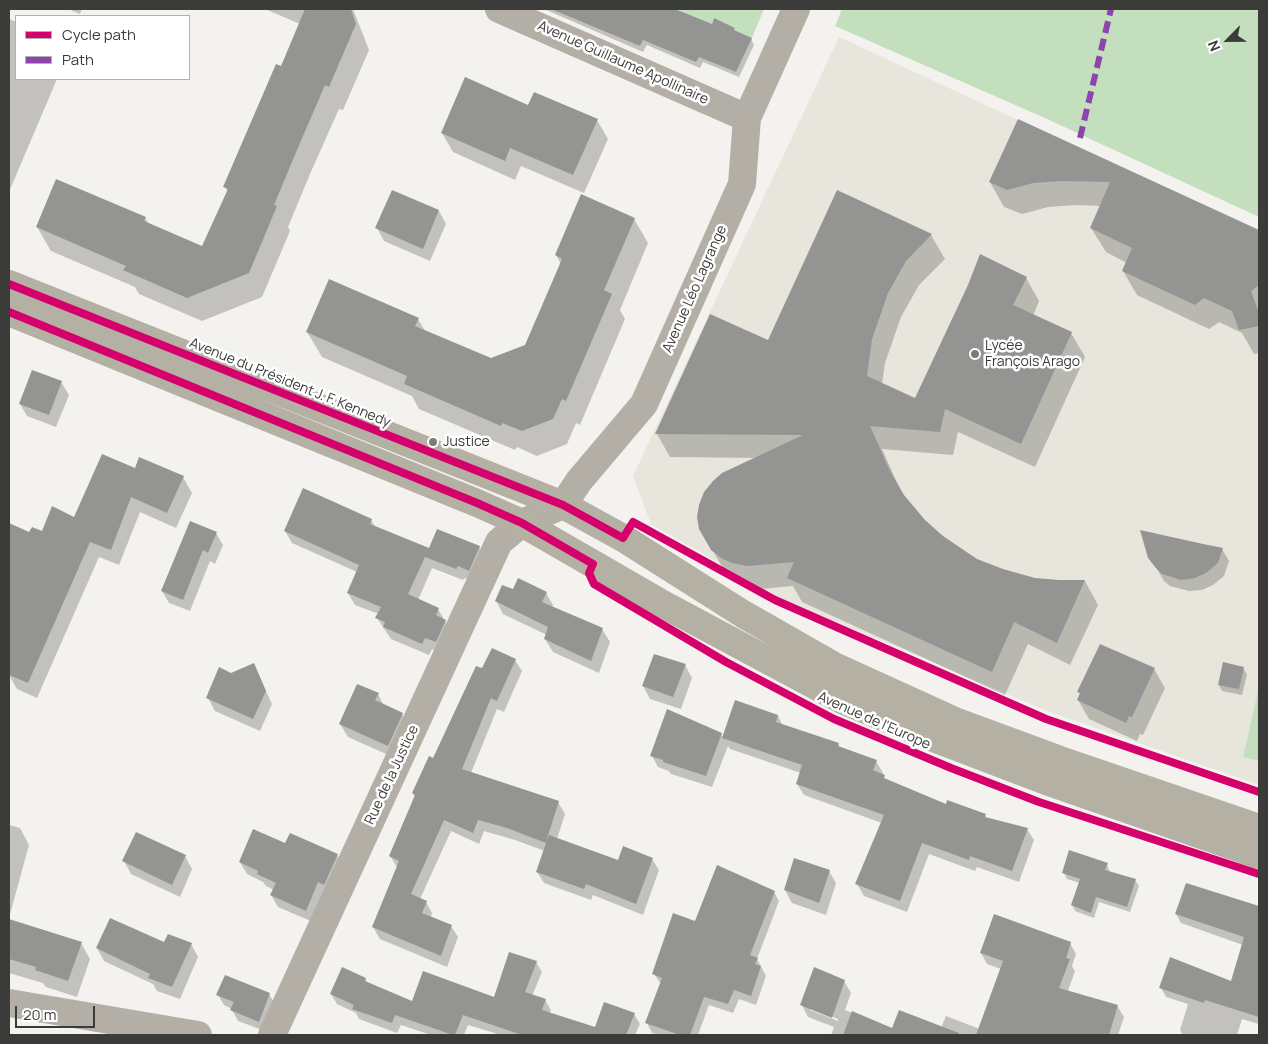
<!DOCTYPE html>
<html>
<head>
<meta charset="utf-8">
<style>
  body { margin:0 }
  #map { position:relative; width:1268px; height:1044px; overflow:hidden; background:#f3f2ee; font-family:Manrope,sans-serif }
  canvas { display:block }
  .frame { position:absolute; inset:0; border:10px solid #3b3b39; pointer-events:none }
  .legend { position:absolute; left:15px; top:15px; width:175px; height:65px; box-sizing:border-box; background:#fff; border:1px solid #b1b1b0; margin:0; padding:6px 9px; list-style:none; font-size:15px; color:#3b3b39 }
  .legend li { display:flex; align-items:center; gap:10px; height:25px }
  .legend b { width:25px; border:1px solid #b1b1b0 }
  .north { position:absolute; left:1203px; top:15px; width:50px; height:50px; -webkit-text-stroke:4px #fff; paint-order:stroke; rotate:247deg; font-size:14px; font-weight:700; line-height:20px; text-align:center; color:#3b3b39 }
  .north::after { content:''; display:block; margin:auto; width:18px; height:22px; background:#3b3b39; clip-path:polygon(50% 0,100% 100%,50% 72%,0 100%) }
  .scale { position:absolute; left:15px; top:1006px; width:80px; height:22px; box-sizing:border-box; border:2px solid #3b3b39; border-top:0; padding-left:6px; font-size:15px; line-height:18px; white-space:nowrap; color:#3b3b39; -webkit-text-stroke:4px #fff; paint-order:stroke }
</style>
</head>
<body>
<div id="map">
<canvas width="1268" height="1044"></canvas>
<div class="frame"></div>
<ul class="legend">
<li><b style="height:6px;background:#d6006c"></b>Cycle path</li>
<li><b style="height:6px;background:#8e44ad"></b>Path</li>
</ul>
<div class="north">N</div>
<div class="scale">20 m</div>
</div>
<script>
const g = document.querySelector('canvas').getContext('2d');
g.lineJoin = 'round';
function fill(path, color) { g.fillStyle = color; g.fill(path, 'evenodd'); }
const toPath = rows => new Path2D(rows.map(r => 'M' + r).join(''));
function strokePath(path, color, width, dash) { g.strokeStyle = color; g.lineWidth = width; g.lineCap = dash ? 'butt' : 'round'; g.setLineDash(dash || []); g.stroke(path); }
function label(font, color, halo, rows, align = 'center') {
  g.font = font + ' Manrope,sans-serif'; g.lineWidth = 5; g.setLineDash([]); g.textBaseline = 'middle'; g.strokeStyle = halo; g.fillStyle = color; for (const [text, x, y, turn = 0] of rows) {
    g.save(); g.translate(x, y); g.rotate((+turn || 0) * Math.PI / 180); g.textAlign = isNaN(turn) ? turn : align; if (halo) g.strokeText(text, 0, 0); g.fillText(text, 0, 0); g.restore();
  }
}
fill(toPath([
  [839,37,1259,232,1259,785,1047,711,776,596,651,524,633,476]
]), '#e7e5dc');
fill(toPath([
  [675,9,764,9,752,38,734,30,735,28,714,19,710,27,679,14,681,11],
  [842,9,1259,9,1259,217,1047,119,835,26],
  [1259,687,1259,761,1243,757]
]), '#c4dfbe');
fill(toPath([
  [68,9,82,9,80,14],
  [265,9,353,9,369,50,343,110,339,109,310,174,288,227,290,231,262,297,202,321,139,294,135,287,51,251,37,227,145,218,149,224,203,248,228,192,225,187,281,68,300,24],
  [544,9,652,9,667,15,670,9,672,9,712,26,715,20,751,39,754,45,739,77,703,62,700,68,647,45,643,52],
  [9,19,16,22,16,79,57,79,9,192],
  [529,106,597,120,608,139,584,193,521,166,515,180,453,152,442,133],
  [1018,120,1259,231,1259,353,1254,354,1242,333,1219,322,1209,329,1137,295,1123,271,1127,263,1106,252,1091,228,1101,206,1077,205,1048,207,1022,214,1004,207,990,182],
  [838,191,931,235,945,259,919,285,901,317,885,363,882,384,916,400,1026,278,1039,301,1033,316,1071,333,1085,357,1035,467,958,432,953,455,882,449,903,496,924,521,942,537,977,560,1003,570,1035,579,1059,581,1085,581,1098,605,1070,665,1028,644,1005,695,802,602,793,586,761,589,736,581,726,574,701,529,757,458,670,457,657,434,711,316,769,342],
  [439,211,446,224,430,261,384,241,377,228],
  [634,219,648,243,620,310,625,319,580,425,576,423,567,444,537,456,517,447,515,450,419,409,412,396,322,357,307,332,418,319,425,331,491,360,526,346,561,264,556,255],
  [61,382,69,395,56,427,27,416,20,404],
  [135,469,183,477,192,493,176,528,140,512,119,565,99,557,37,698,17,689,9,675,9,671,16,655,9,652,9,524,30,533,42,532,75,519],
  [371,520,376,528,430,549,479,547,486,559,475,582,465,578,463,580,432,568,418,600,438,609,452,633,442,653,432,649,429,655,391,639,377,618,379,614,355,605,348,593,357,572,292,543,285,531],
  [216,533,223,545,215,564,210,561,190,611,169,603,162,591],
  [1222,549,1229,561,1224,576,1213,585,1202,590,1189,591,1170,586,1164,581,1150,557],
  [514,591,546,593,553,605,552,607,602,629,610,642,599,673,553,652,545,639,547,635,503,614,496,601],
  [515,660,522,671,504,712,497,709,471,773,558,802,565,814,557,839,618,862,652,859,659,870,643,915,593,895,591,900,544,883,537,872,545,851,515,840,484,831,479,844,451,831,420,899,426,902,432,913,431,917,451,926,458,937,447,967,380,939,373,927,397,867,390,856,416,798,413,793,483,670],
  [254,665,272,704,260,731,215,711,208,698,231,674],
  [685,665,692,678,681,709,650,699,643,686],
  [1243,668,1247,674,1242,695,1222,691,1219,685],
  [1154,669,1165,688,1143,735,1140,734,1137,741,1089,719,1078,700,1080,694,1079,692],
  [378,694,384,706,402,714,410,726,395,758,348,737,340,724],
  [778,716,783,726,838,744,840,748,876,761,883,773,882,775,887,781,947,805,985,815,987,819,1027,829,1034,840,1019,882,977,867,975,871,929,854,907,912,864,896,857,884,882,823,804,795,797,784,801,773,730,749,728,746,712,787,671,774,669,771,658,767,652,756,721,734,723,738],
  [9,825,20,828,29,845,9,918],
  [337,855,344,867,313,922,278,907,271,895,274,890,266,886,263,882,247,874,240,862],
  [185,856,192,869,180,897,131,874,124,861],
  [1107,865,1110,872,1135,880,1139,886,1130,912,1099,902,1094,918,1075,911,1072,905,1080,883,1067,879,1064,873],
  [829,871,836,883,826,915,792,903,785,890],
  [774,892,779,901,757,959,766,976,756,1005,739,999,733,1013,709,1005,698,1035,660,1035,652,1033,647,1023,661,984,654,974],
  [1247,904,1259,907,1259,1024,1242,1019,1237,1035,1183,1035,1180,1030,1188,1004,1166,997,1161,988,1232,983,1243,945,1181,923,1176,914],
  [9,921,81,943,90,959,77,997,46,987,43,983,9,973],
  [1070,943,1076,954,1072,966,1075,971,1068,991,1118,1007,1124,1017,1118,1035,1089,1035,1082,1033,1081,1035,831,1035,834,1027,808,1017,802,1005,844,981,851,993,845,1010,893,1029,941,1028,946,1016,980,1029,1001,969,987,964,981,953],
  [810,1007,838,1019,838,1021,810,1010],
  [165,944,191,944,198,957,180,999,157,991,153,984,104,961,97,948],
  [536,962,542,972,532,996,545,1000,551,1010,550,1013,596,1029,634,1014,640,1024,635,1035,501,1035,468,1025,464,1035,431,1035,401,1025,397,1033,359,1019,356,1013,337,1004,331,994,365,979,368,984,413,1002,494,999],
  [269,994,275,1004,265,1031,238,1021,232,1010,232,1009,224,1005,218,995]
]), '#0003');
fill(toPath([
  [305,9,351,9,356,24,329,87,325,85,297,150,274,205,277,206,249,273,187,298,123,270,126,266,36,227,56,179,146,217,144,221,202,246,228,189,223,187,276,64,281,66],
  [551,9,675,9,712,24,714,18,735,28,734,30,752,38,736,72,699,57,696,62,643,40,640,46],
  [465,77,528,105,534,92,598,119,573,175,510,148,505,161,441,133],
  [1018,119,1259,230,1259,285,1251,291,1259,313,1259,326,1239,330,1232,311,1204,298,1195,305,1122,271,1132,248,1090,228,1110,182,1063,181,1033,183,1007,190,989,182],
  [392,190,439,210,423,249,375,228],
  [837,190,932,234,906,261,888,293,872,339,867,376,915,398,968,285,980,254,1027,277,1013,305,1072,332,1021,444,945,409,940,432,870,426,890,471,904,495,925,520,943,536,977,559,1003,569,1035,578,1059,580,1085,580,1057,643,1014,622,992,672,787,578,794,562,747,566,732,563,721,558,711,550,699,529,697,517,699,505,704,492,713,481,722,473,803,435,655,434,710,314,768,340],
  [581,194,635,218,604,290,612,294,566,401,562,399,553,419,522,431,502,423,501,426,404,384,407,376,306,332,329,279,419,318,415,326,491,358,525,345,562,259,555,255],
  [32,370,62,381,49,415,19,404],
  [102,454,135,468,139,457,184,476,167,513,131,497,111,550,90,542,28,683,9,675,9,523,29,532,32,527,42,531,52,506,74,517],
  [303,488,372,519,370,524,429,548,437,529,480,546,469,571,458,566,456,569,425,557,408,594,439,608,436,615,446,620,436,642,425,638,422,644,383,627,385,622,375,618,381,607,347,593,359,565,284,531],
  [190,521,217,532,208,553,203,550,183,600,161,591],
  [1140,530,1203,544,1223,548,1218,563,1206,573,1195,578,1181,580,1162,574,1156,568,1148,558],
  [518,578,547,592,542,602,603,628,591,661,544,639,548,627,495,601,502,585,513,589],
  [1100,644,1155,668,1132,717,1129,716,1126,723,1077,700,1080,693,1077,692],
  [492,648,516,659,497,701,491,698,462,769,559,801,546,842,549,835,618,860,623,846,653,858,636,904,586,884,584,889,536,872,546,843,507,828,478,820,473,833,444,820,411,894,427,901,422,913,452,925,441,956,372,927,399,861,389,856,415,795,412,793,429,756,433,758,476,666,482,668],
  [654,654,686,664,673,697,642,686],
  [1223,662,1244,667,1239,689,1218,685],
  [254,663,266,691,253,719,206,698,219,667,231,673],
  [357,684,379,693,375,700,403,713,388,746,339,724],
  [735,700,778,715,776,722,839,743,838,746,877,760,873,770,885,775,884,778,946,804,947,800,986,814,985,817,1028,828,1012,871,970,856,969,860,922,843,900,901,855,884,884,815,796,784,802,765,722,738],
  [667,709,722,733,706,776,663,762,663,760,650,756],
  [253,829,285,843,290,833,338,854,324,885,318,882,306,911,270,895,276,883,257,874,258,871,239,862],
  [136,832,186,855,172,885,122,861],
  [1069,850,1108,863,1105,870,1136,879,1127,907,1096,897,1091,913,1071,905,1080,879,1062,873],
  [794,858,830,870,819,903,784,890],
  [717,865,775,891,750,955,758,958,755,964,761,966,751,996,734,990,728,1004,704,997,690,1035,680,1035,645,1023,662,978,652,974,673,913,695,921],
  [1186,883,1259,906,1259,1017,1205,1000,1204,1003,1159,988,1170,957,1231,981,1244,937,1175,914],
  [994,914,1071,942,1066,958,1070,959,1059,988,1118,1005,1109,1035,976,1035,1003,961,980,953],
  [110,918,164,942,168,934,192,943,172,987,148,978,150,974,96,948],
  [9,919,82,942,68,981,35,970,36,967,9,959],
  [509,952,537,961,525,992,546,999,542,1010,595,1027,604,1002,635,1013,626,1035,522,1035,463,1015,455,1035,453,1035,395,1015,392,1023,352,1009,354,1005,330,994,342,967,366,978,365,981,412,1001,423,971,494,997],
  [814,967,845,980,832,1018,800,1005],
  [225,975,270,993,259,1022,230,1010,234,1002,216,995],
  [899,1010,959,1033,959,1035,843,1035,852,1011,892,1028]
]), '#949492');
strokePath(toPath([
  [499,9,747,118],
  [9,1003,198,1035],
  [272,1035,499,542,522,523,563,505,579,481,644,404,742,184,747,118,796,9]
]), '#b3afa6', 28);
strokePath(toPath([
  [9,284,563,505,623,538,743,614,834,666,957,722,1060,760,1259,828],
  [9,312,477,503,522,523,659,602,842,700,941,741,1046,781,1259,855]
]), '#b5b0a4', 28);
strokePath(toPath([
  [1080,138,1111,9]
]), '#8e44ad', 6, [12, 6]);
strokePath(toPath([
  [9,284,563,505,623,538,633,522,775,600,1046,719,1259,792],
  [9,312,477,503,522,523,593,564,589,573,594,584,726,662,834,719,951,768,1039,802,1259,874]
]), '#d6006c', 8);
for (const [x, y, r, color] of [
  [975,354,5,"#7b7b78"],
  [433,442,5,"#7b7b78"]
]) { const dot = new Path2D(); dot.arc(x, y, r, 0, 2 * Math.PI); g.fillStyle = color; g.fill(dot); strokePath(dot, '#fff', 2); }
label('14px', '#3b3b39', '#fff', [
  ["Avenue Guillaume Apollinaire",623,63,24],
  ["Avenue Léo Lagrange",695,289,-66],
  ["Avenue du Président J. F. Kennedy",290,383,22],
  ["Avenue de l'Europe",874,721,24],
  ["Rue de la Justice",392,775,-65]
]);
label('14px', '#3b3b39', '#fff', [
  ["Lycée",985,346],
  ["François Arago",985,362],
  ["Justice",443,442]
], 'left');
</script>
</body>
</html>
